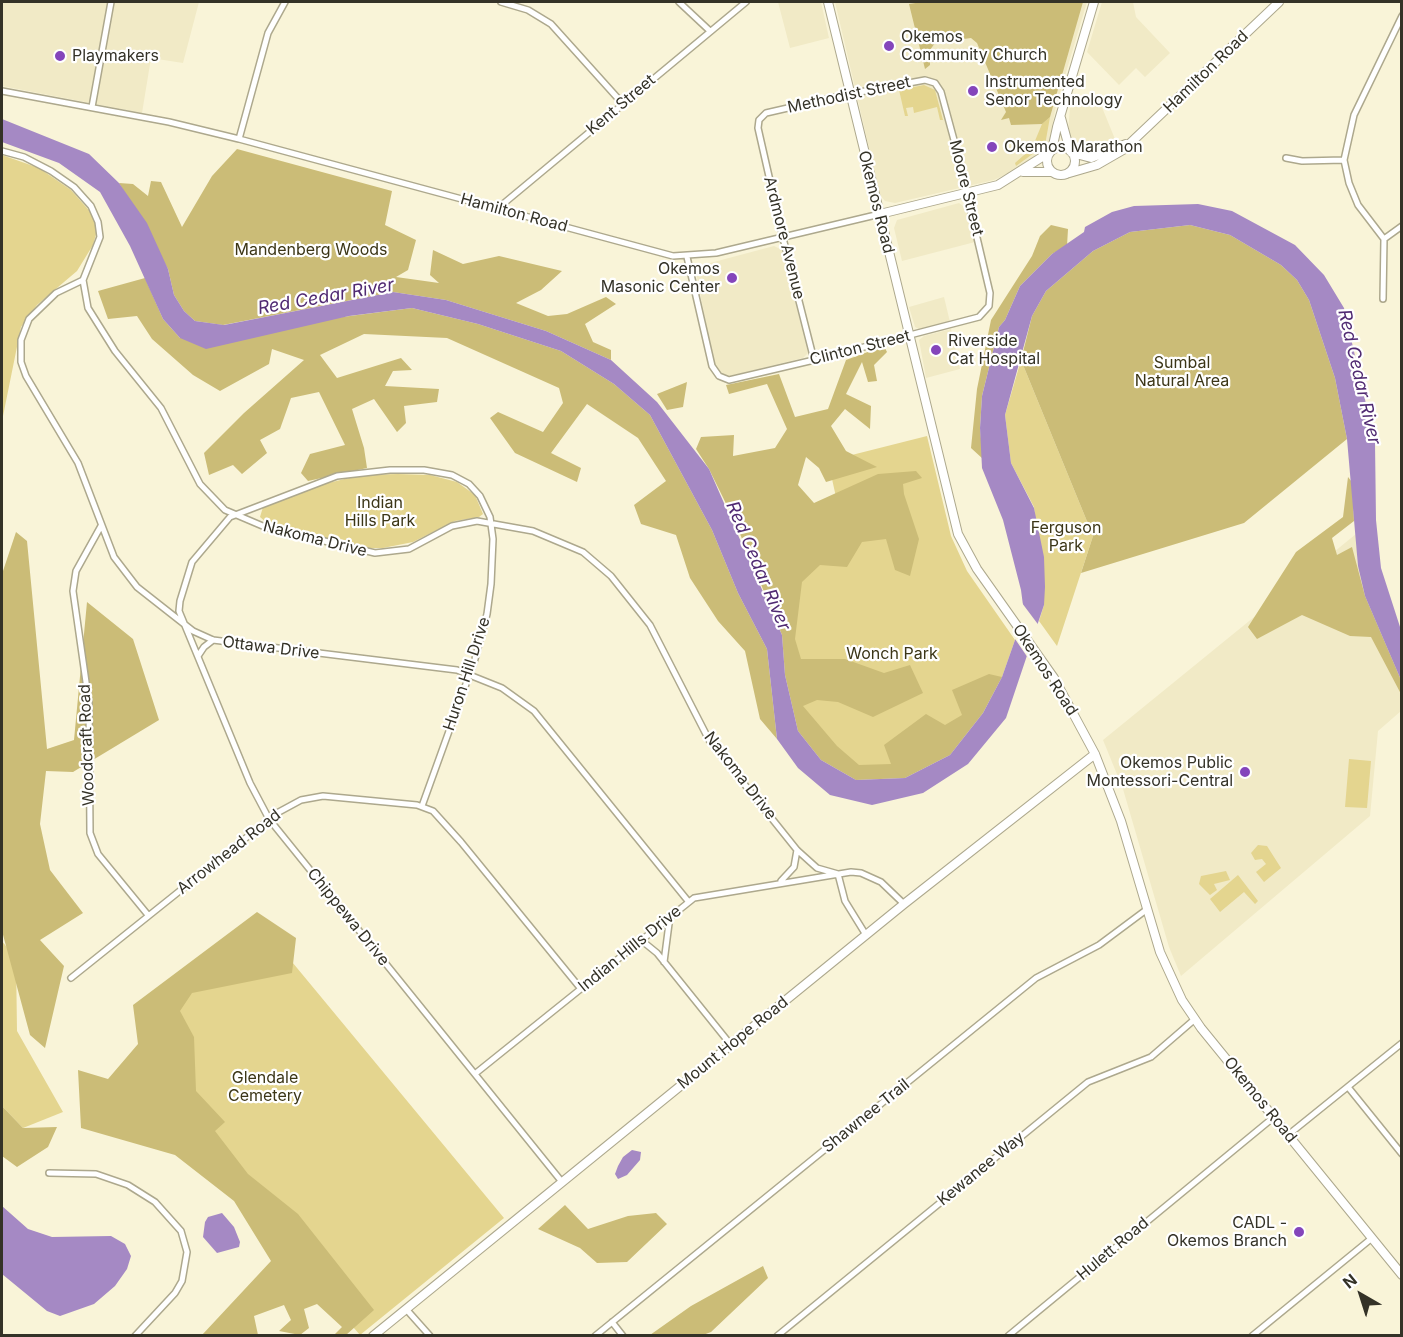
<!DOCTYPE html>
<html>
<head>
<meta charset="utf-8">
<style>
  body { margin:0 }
  #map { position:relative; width:1403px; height:1337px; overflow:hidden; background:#f9f4d8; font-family:Inter,sans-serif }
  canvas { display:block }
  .frame { position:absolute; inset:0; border:3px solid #343227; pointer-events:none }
  .north { position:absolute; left:1331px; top:1265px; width:60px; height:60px; -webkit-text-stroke:4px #fff; paint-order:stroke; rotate:321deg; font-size:16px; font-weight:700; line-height:24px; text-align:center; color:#343227 }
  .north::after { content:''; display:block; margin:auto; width:21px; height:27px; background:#343227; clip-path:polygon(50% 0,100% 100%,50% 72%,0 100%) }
</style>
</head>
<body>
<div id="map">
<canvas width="1403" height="1337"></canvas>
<div class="frame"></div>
<div class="north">N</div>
</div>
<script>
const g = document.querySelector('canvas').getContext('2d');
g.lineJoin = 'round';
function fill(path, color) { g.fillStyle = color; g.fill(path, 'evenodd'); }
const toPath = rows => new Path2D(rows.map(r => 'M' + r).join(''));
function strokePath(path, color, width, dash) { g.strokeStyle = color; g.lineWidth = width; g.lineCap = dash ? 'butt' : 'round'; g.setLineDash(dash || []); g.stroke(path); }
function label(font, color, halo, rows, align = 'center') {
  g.font = font + ' Inter,sans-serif'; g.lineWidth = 4.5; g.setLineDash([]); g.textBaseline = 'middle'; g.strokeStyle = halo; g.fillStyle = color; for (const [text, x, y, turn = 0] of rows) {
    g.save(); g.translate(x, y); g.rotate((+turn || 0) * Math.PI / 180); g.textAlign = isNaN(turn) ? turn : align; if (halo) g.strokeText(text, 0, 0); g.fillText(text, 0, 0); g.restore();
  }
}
fill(toPath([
  [2,2,199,2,183,63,151,58,142,113,2,86],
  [778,2,821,2,829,38,790,48],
  [835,2,1087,2,1056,106,1048,148,1015,170,994,180,895,203,885,201,880,195],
  [1102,2,1133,2,1136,17,1170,53,1145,77,1136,68,1119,85,1087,52],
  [1099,100,1117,144,1095,154,1079,152,1071,145,1068,132,1070,108],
  [959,203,967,209,975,242,902,261,894,228,897,220],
  [774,246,782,250,808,353,803,358,730,376,724,375,716,367,712,354,695,267],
  [944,297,950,322,919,329,915,327,909,307],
  [951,329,960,369,926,378,919,340,924,336],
  [1356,534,1358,566,1401,680,1401,711,1378,731,1370,816,1181,976,1169,947,1123,789,1103,740]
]), '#f1eac6');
fill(toPath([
  [924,85,935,90,943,120,940,120,937,107,914,113,913,107,906,108,908,116,905,116,899,90],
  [1050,117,1045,145,1016,166,1015,163,1032,148,1042,124],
  [2,155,39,168,71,190,94,216,97,231,93,245,77,271,37,305,21,327,2,421],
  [1021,360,1093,536,1057,646,1039,621,1044,605,1034,507,1011,463,1005,415],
  [927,436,951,536,967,571,1015,640,1002,677,950,755,856,780,798,731,783,512,840,515,828,461],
  [398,474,430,475,457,482,475,495,483,514,479,517,455,521,413,542,383,548,363,548,330,540,268,524,260,517,263,507,320,485,361,475],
  [1349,759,1371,761,1367,808,1345,807],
  [1258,845,1267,846,1281,868,1264,882,1256,872,1266,864,1262,859,1255,860,1251,853],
  [1226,871,1230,880,1214,884,1217,890,1210,895,1199,884,1201,876],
  [1238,875,1258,901,1255,904,1244,892,1220,912,1210,899],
  [254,916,504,1218,360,1335,235,1191,140,1009],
  [2,941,16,959,17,1031,63,1112,23,1128,2,1106]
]), '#e4d58f');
fill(toPath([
  [922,2,1083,2,1050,117,1042,124,1011,125,1009,118,1001,120,1006,112,977,43,971,38,935,43,930,50,930,65,925,69,909,4],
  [237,149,392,191,385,225,416,240,408,270,396,277,439,283,430,275,433,250,463,264,499,256,562,271,541,290,516,303,548,316,567,314,606,297,616,304,585,324,593,342,611,350,611,360,546,331,446,300,393,292,223,325,195,321,184,311,174,295,168,269,119,183,133,184,148,196,151,181,161,182,182,227,212,176],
  [1051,225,1068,229,1067,246,1052,254,1020,286,1005,320,999,327,982,396,980,428,983,459,971,448,977,389,991,320,1032,256,1040,236],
  [1190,225,1230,235,1281,265,1297,280,1309,300,1335,378,1347,439,1244,523,1081,573,1093,536,1021,360,1032,316,1046,291,1093,251,1130,232],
  [145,278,163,319,180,338,412,308,478,324,561,351,614,384,650,415,712,530,738,593,767,649,777,739,760,719,745,651,718,621,690,578,676,535,641,524,634,505,666,481,638,438,587,404,551,453,581,468,577,482,515,453,490,418,498,412,543,432,563,403,559,388,447,338,364,334,320,355,337,378,401,358,412,370,393,371,385,386,439,389,437,402,404,406,406,423,397,432,374,399,352,409,364,448,367,468,308,481,301,473,310,454,345,445,319,392,291,398,280,429,260,440,267,453,242,474,233,465,209,475,204,453,244,413,304,360,272,349,269,364,220,391,193,375,152,339,137,316,108,319,98,291],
  [884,346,887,352,874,365,877,381,868,382,862,362,846,394,871,406,870,429,845,409,831,426,846,451,877,467,826,482,819,468,806,457,798,485,814,503,878,474,916,471,922,478,903,484,904,494,919,539,910,576,895,570,886,539,862,542,847,567,820,565,802,582,795,639,801,659,845,659,884,673,910,665,923,693,873,717,838,702,817,700,803,706,837,746,859,765,891,764,884,745,926,714,945,725,962,715,952,690,989,674,1002,677,983,713,950,755,905,778,856,780,821,760,798,731,785,675,782,635,735,522,709,469,696,449,701,437,734,435,733,456,775,448,787,429,767,384,729,394,726,385,779,374,795,417,828,409,846,360],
  [687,382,683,407,667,410,657,394],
  [1348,477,1352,482,1354,521,1332,538,1337,555,1352,547,1365,596,1401,680,1401,694,1371,637,1350,636,1302,615,1257,639,1248,627,1296,552,1343,517],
  [16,532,27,541,47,749,74,740,87,602,133,639,159,720,73,772,46,771,40,824,50,870,83,913,40,940,64,966,45,1048,30,1035,2,931,2,574],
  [257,912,296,938,292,973,192,993,180,1011,194,1037,196,1091,225,1122,215,1131,248,1174,298,1214,374,1310,346,1335,334,1335,342,1327,317,1304,304,1309,309,1328,300,1335,279,1331,291,1320,284,1305,254,1316,258,1335,202,1335,271,1261,234,1201,175,1155,81,1128,78,1070,108,1079,138,1044,133,1005],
  [2,1106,23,1128,57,1127,48,1147,17,1167,2,1156],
  [565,1205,588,1229,628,1216,656,1213,667,1224,627,1262,597,1263,580,1248,538,1229],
  [763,1266,768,1278,711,1332,703,1335,650,1335,691,1306]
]), '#cbbc77');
fill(toPath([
  [2,119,89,154,119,183,147,223,168,269,174,295,184,311,195,321,224,325,393,292,446,300,546,331,611,360,657,402,709,469,782,635,785,675,798,731,821,760,856,780,905,778,950,755,983,713,1002,677,1015,640,1024,613,1021,590,1003,520,982,468,980,428,982,396,999,327,1005,320,1020,286,1052,254,1084,232,1085,227,1112,212,1134,206,1198,204,1232,211,1295,245,1324,275,1344,308,1375,443,1376,520,1381,568,1401,630,1401,680,1365,596,1358,566,1347,439,1335,378,1309,300,1297,280,1281,265,1230,235,1190,225,1130,232,1093,251,1046,291,1032,316,1005,415,1011,463,1034,508,1044,557,1045,587,1044,605,1006,718,968,764,923,793,872,805,830,795,798,768,777,739,767,649,738,593,712,530,650,415,614,384,561,351,478,324,412,308,349,316,206,349,180,338,163,319,130,246,100,192,59,163,2,142],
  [632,1150,641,1152,640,1160,627,1175,618,1179,615,1174,618,1166,623,1157],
  [2,1206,28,1229,52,1237,111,1236,125,1244,131,1256,127,1269,115,1286,94,1304,60,1316,47,1311,2,1274],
  [222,1213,234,1227,240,1242,239,1247,217,1253,203,1237,205,1222,208,1217]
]), '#a589c4');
fill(toPath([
  [1019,599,1040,627,1028,658,1013,636,1021,613]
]), '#f9f4d8');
const street = toPath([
  [501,2,528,10,551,24,623,104],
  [679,2,710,31],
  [2,91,169,122,239,139,673,256,716,253,880,214],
  [92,107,111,2],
  [239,139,268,33,285,2],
  [2,151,24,157,51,171,74,187,91,206,98,222,100,237,83,280,88,308,115,351,161,408,200,484,225,510,265,527,375,553,409,549,452,526,477,521,533,531,583,552,611,576,650,625,709,740,797,850,817,868,838,874,845,901,866,935],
  [1286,158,1302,161,1344,160],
  [497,209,746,2],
  [1384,239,1358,205,1349,183,1344,160,1354,115,1402,16],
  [1384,239,1402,226],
  [687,257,712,366,719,376,729,380,814,360,979,317,989,306,990,293,954,140,941,92,935,83,925,80,849,94,766,113,759,120,758,128,783,238,814,360],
  [83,280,56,293,29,319,21,340,21,362,26,376,78,463,114,557,137,587,193,631,213,640,457,670,502,688,534,711,688,901],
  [1383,299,1384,239],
  [101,526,76,571,73,591,89,703,90,833,98,854,148,915],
  [198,656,204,647,213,640],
  [422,806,475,659,487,614,491,584,493,539,490,517,480,496,469,484,452,475,424,470,390,470,337,476,230,517,192,562,180,601,179,611,250,783,269,819,562,1182],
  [781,881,794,867,797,850],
  [641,940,657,953,731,1045],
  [664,962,670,916],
  [71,978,277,813,301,800,323,796,417,805,433,811,461,842,581,989],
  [476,1073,694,898,851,872,861,873,881,882,904,904],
  [1348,1087,1402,1154],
  [1288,1135,1402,1043],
  [49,1173,96,1174,128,1185,155,1202,181,1231,187,1252,182,1281,175,1293,135,1336],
  [406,1309,430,1336],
  [612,1322,623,1336],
  [595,1336,1036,978,1099,945,1146,910],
  [777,1336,1088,1082,1151,1057,1195,1019],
  [1008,1336,1274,1117],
  [1252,1336,1372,1238]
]);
const secondary = toPath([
  [828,2,958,534,977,569,1054,678,1095,754,1121,821,1160,952,1182,1000,1201,1028,1402,1275],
  [1061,118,1070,151],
  '1047 161a14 14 0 1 1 28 0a14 14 0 1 1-28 0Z',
  [1052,150,1057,127,1094,2],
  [1072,153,1091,158,1126,144],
  [1023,172,1052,172],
  [1066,174,1097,165,1123,150,1279,2],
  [880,214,998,185,1050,152],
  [373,1336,904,904,1095,754]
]);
strokePath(street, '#ada88d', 8);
strokePath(secondary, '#ada88d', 10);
strokePath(street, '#fff', 5);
strokePath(secondary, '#fff', 8);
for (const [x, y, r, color] of [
  [889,46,6,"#8445bb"],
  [60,56,6,"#8445bb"],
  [973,91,6,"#8445bb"],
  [992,147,6,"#8445bb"],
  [732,278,6,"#8445bb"],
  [936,350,6,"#8445bb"],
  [1245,772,6,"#8445bb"],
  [1299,1232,6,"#8445bb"]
]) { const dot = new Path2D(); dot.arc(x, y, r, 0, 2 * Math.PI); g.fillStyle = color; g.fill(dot); strokePath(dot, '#fff', 2); }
label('16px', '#343227', '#fff', [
  ["Okemos",901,37],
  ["Community Church",901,55],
  ["Playmakers",72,56],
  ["Instrumented",985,82],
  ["Senor Technology",985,100],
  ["Okemos Marathon",1004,147],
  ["Okemos",720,269,"right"],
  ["Masonic Center",720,287,"right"],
  ["Riverside",948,341],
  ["Cat Hospital",948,359],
  ["Okemos Public",1233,763,"right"],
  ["Montessori-Central",1233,781,"right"],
  ["CADL -",1287,1223,"right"],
  ["Okemos Branch",1287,1241,"right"]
], 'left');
label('16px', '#343227', '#fff', [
  ["Hamilton Road",1206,72,-44],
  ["Methodist Street",849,95,-12],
  ["Kent Street",621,105,-40],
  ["Moore Street",966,188,76],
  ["Okemos Road",876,202,76],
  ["Hamilton Road",514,213,15],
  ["Ardmore Avenue",784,238,76],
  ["Clinton Street",860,348,-14],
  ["Nakoma Drive",315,539,14],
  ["Ottawa Drive",271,648,7],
  ["Okemos Road",1045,670,57],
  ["Huron Hill Drive",467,674,-72],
  ["Woodcraft Road",87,745,-92],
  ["Nakoma Drive",740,776,52],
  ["Arrowhead Road",229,852,-38],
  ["Chippewa Drive",348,917,51],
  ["Indian Hills Drive",630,949,-39],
  ["Mount Hope Road",733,1043,-39],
  ["Okemos Road",1260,1100,51],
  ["Shawnee Trail",866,1116,-39],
  ["Kewanee Way",981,1169,-39],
  ["Hulett Road",1113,1249,-40]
]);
label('16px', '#3c3617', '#fff', [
  ["Mandenberg Woods",311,250],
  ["Sumbal",1182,363],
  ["Natural Area",1182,381],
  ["Indian",380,503],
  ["Hills Park",380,521],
  ["Ferguson",1066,528],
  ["Park",1066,546],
  ["Wonch Park",892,654],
  ["Glendale",265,1078],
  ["Cemetery",265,1096]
]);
label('italic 18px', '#502a72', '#fff', [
  ["Red Cedar River",326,297,-10],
  ["Red Cedar River",1359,377,77],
  ["Red Cedar River",758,566,67]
]);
</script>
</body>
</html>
